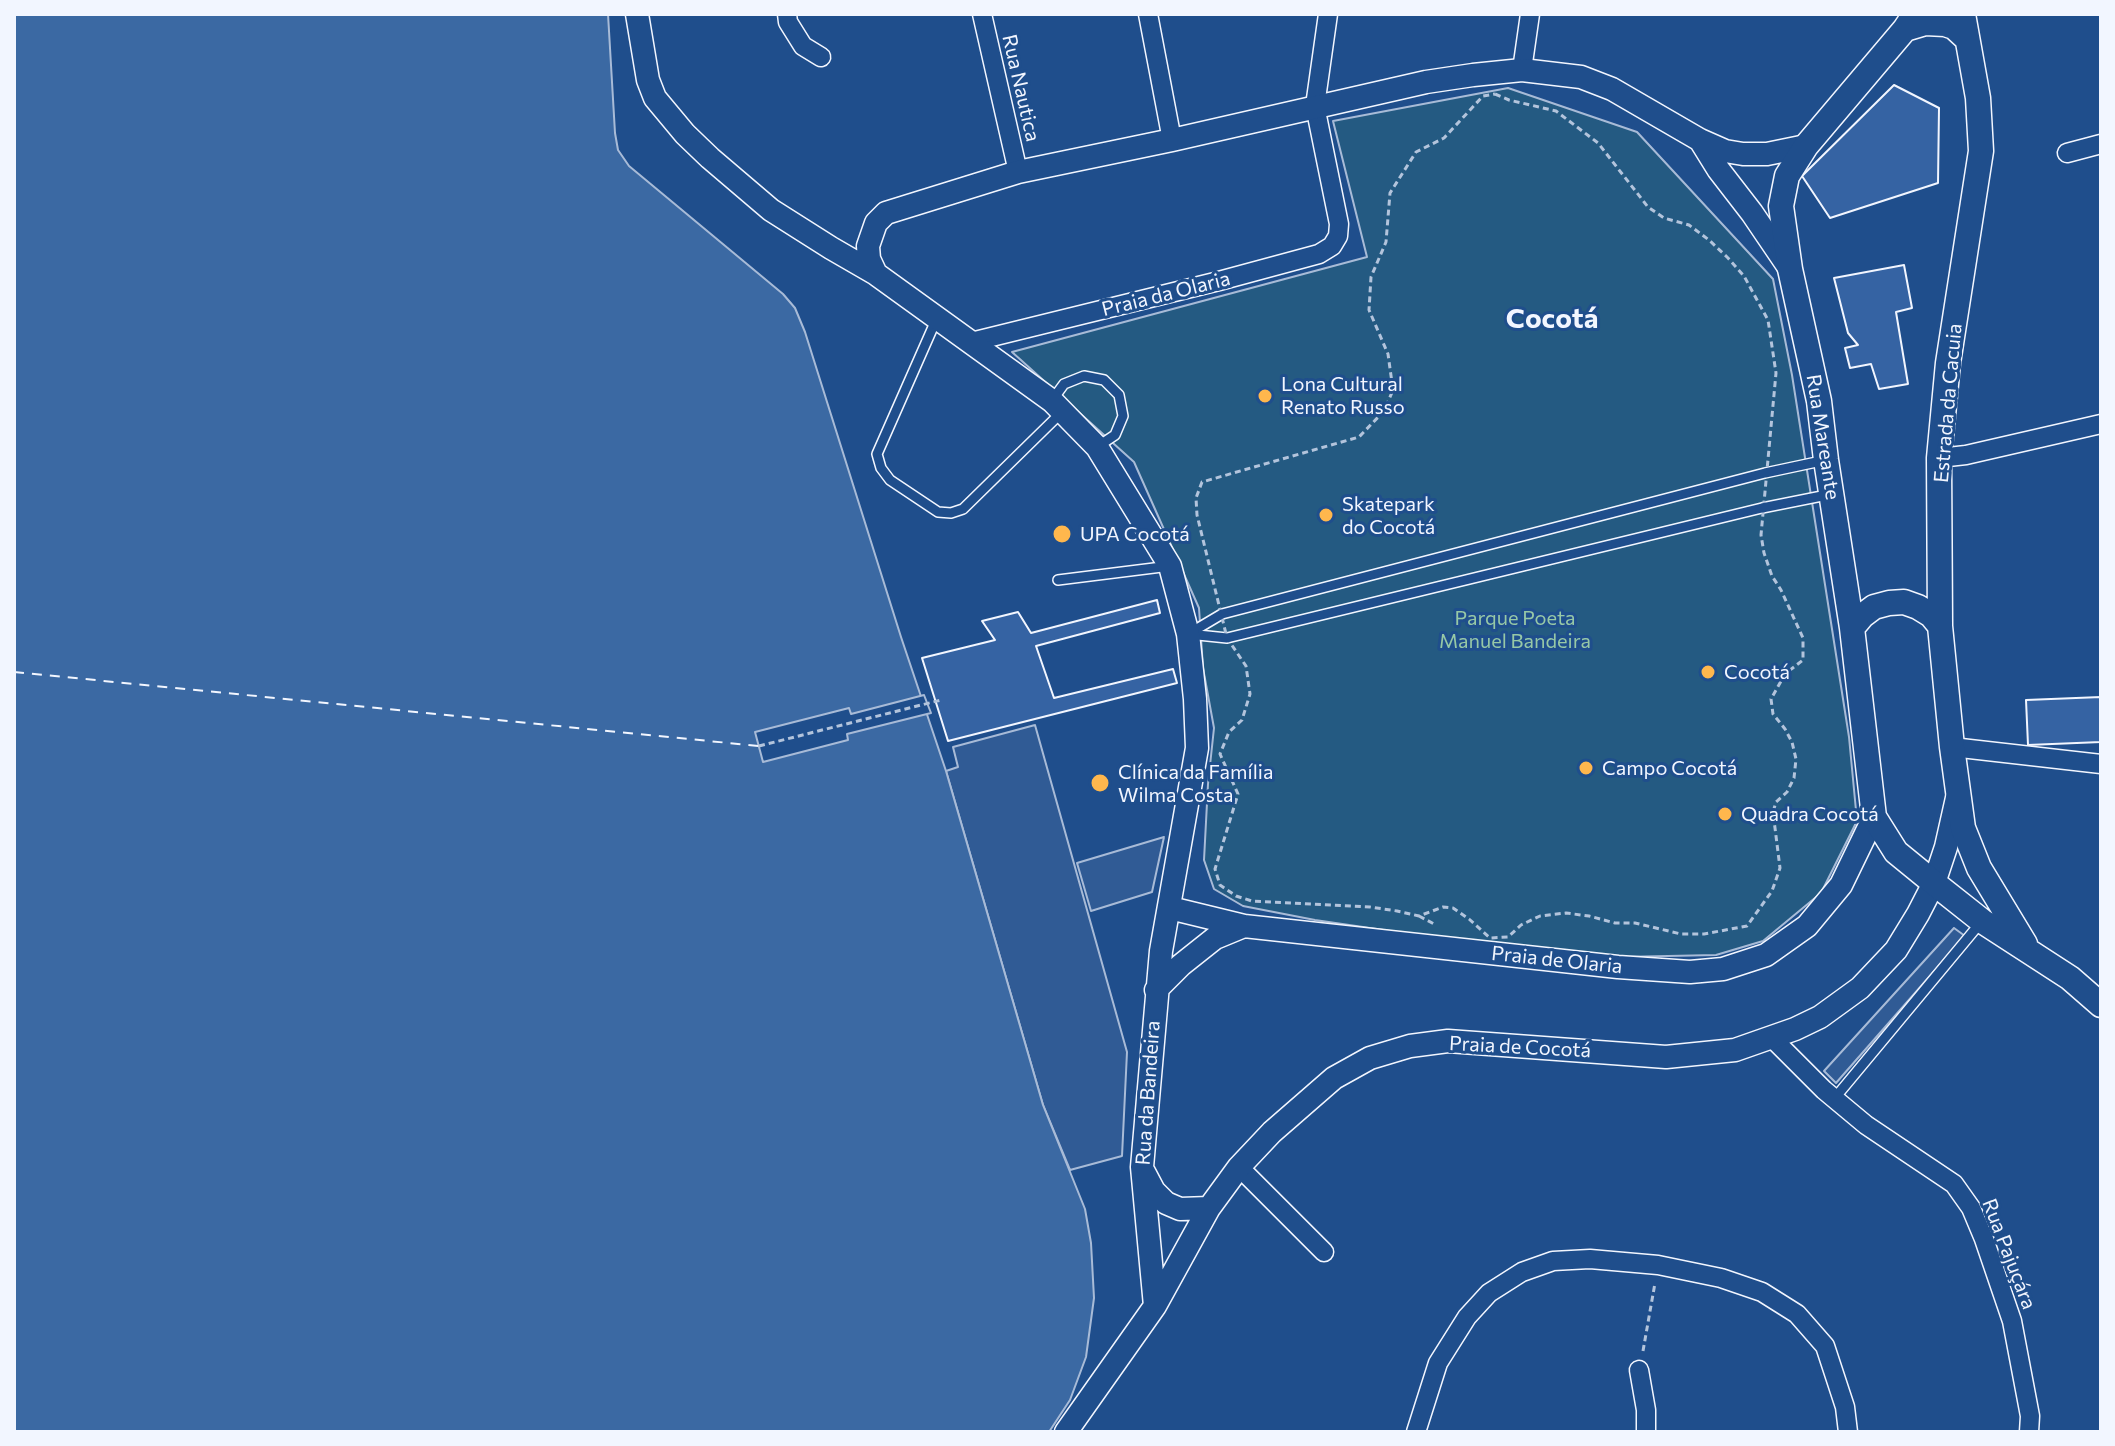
<!DOCTYPE html>
<html>
<head>
<meta charset="utf-8">
<style>
  body { margin:0 }
  #map { position:relative; width:2115px; height:1446px; overflow:hidden; background:#1f4e8c; font-family:Commissioner,sans-serif }
  canvas { display:block }
  .frame { position:absolute; inset:0; border:16px solid #f2f6ff; pointer-events:none }
</style>
</head>
<body>
<div id="map">
<canvas width="2115" height="1446"></canvas>
<div class="frame"></div>
</div>
<script>
const g = document.querySelector('canvas').getContext('2d');
g.lineJoin = 'round';
function fill(path, color) { g.fillStyle = color; g.fill(path, 'evenodd'); }
const toPath = rows => new Path2D(rows.map(r => 'M' + r).join(''));
function strokePath(path, color, width, dash) { g.strokeStyle = color; g.lineWidth = width; g.lineCap = dash ? 'butt' : 'round'; g.setLineDash(dash || []); g.stroke(path); }
function label(font, color, halo, rows, align = 'center') {
  g.font = font + ' Commissioner,sans-serif'; g.lineWidth = 6; g.setLineDash([]); g.textBaseline = 'middle'; g.strokeStyle = halo; g.fillStyle = color; for (const [text, x, y, turn = 0] of rows) {
    g.save(); g.translate(x, y); g.rotate((+turn || 0) * Math.PI / 180); g.textAlign = isNaN(turn) ? turn : align; if (halo) g.strokeText(text, 0, 0); g.fillText(text, 0, 0); g.restore();
  }
}
const green = toPath([
  [1508,88,1637,132,1773,279,1792,375,1849,737,1857,821,1821,893,1763,941,1716,955,1620,957,1493,946,1315,920,1243,906,1214,889,1204,860,1208,784,1214,728,1203,668,1199,608,1134,462,1012,352,1367,257,1333,121,1508,88]
]);
fill(green, '#245a82');
strokePath(green, '#a8bbd7', 2);
const parking = toPath([
  [1035,725,1127,1052,1122,1156,1070,1170,1043,1105,946,771,958,767,953,747,1035,725],
  [1164,837,1152,892,1091,911,1077,863,1164,837],
  [1954,928,1965,936,1836,1083,1824,1071,1954,928]
]);
fill(parking, '#305b95');
strokePath(parking, '#a8bbd7', 2);
const water = toPath([
  [14,14,608,14,615,133,618,150,629,166,783,294,795,308,805,332,901,637,946,771,1043,1105,1085,1209,1091,1243,1094,1298,1086,1357,1070,1400,1049,1432,14,1432,14,14]
]);
fill(water, '#3b69a3');
strokePath(water, '#a8bbd7', 2);
const pier = toPath([
  [924,695,931,713,847,734,848,740,763,762,755,732,849,708,851,714,924,695]
]);
fill(pier, '#1f4e8c');
strokePath(pier, '#a8bbd7', 2);
strokePath(toPath([
  [14,672,759,746]
]), '#f2f6ff', 2, [10, 8]);
const building = toPath([
  [1894,85,1939,108,1938,183,1830,218,1802,176,1894,85],
  [1904,265,1912,308,1896,312,1908,384,1879,389,1871,364,1850,368,1845,348,1858,345,1848,333,1834,278,1904,265],
  [1157,600,1160,613,1036,646,1054,698,1173,669,1177,683,948,741,922,658,995,640,982,621,1018,612,1031,633,1157,600],
  [2101,697,2101,742,2028,745,2026,700,2101,697]
]);
fill(building, '#3563a3');
strokePath(building, '#f2f6ff', 2);
const service = toPath([
  [937,318,877,454,881,468,890,480,938,512,951,513,963,509,1063,411],
  [1053,399,1064,384,1084,376,1104,380,1119,395,1123,416,1115,435,1097,447],
  [1058,580,1170,566],
  [1190,633,1222,614,1765,473,1826,460],
  [1188,634,1227,638,1762,508,1832,494],
  [1834,1099,1982,921]
]);
const minor = toPath([
  [787,14,788,22,803,46,821,57],
  [982,14,1018,172],
  [1148,14,1172,140],
  [1522,70,1530,14],
  [2067,153,2101,144],
  [971,342,1219,281,1319,254,1332,246,1338,236,1339,224,1315,106,1328,14],
  [1939,458,1966,455,2101,424],
  [1952,747,2101,764],
  [1772,1038,1824,1090,1866,1125,1954,1184,1971,1208,1984,1239,2012,1321,2030,1416,2029,1432],
  [1239,1167,1324,1252],
  [1639,1370,1646,1410,1646,1432],
  [1416,1432,1438,1363,1467,1317,1489,1293,1522,1272,1553,1261,1590,1259,1658,1265,1721,1278,1762,1292,1797,1314,1825,1346,1845,1407,1848,1432]
]);
const tertiary = toPath([
  [637,14,648,80,655,98,685,134,710,158,771,210,831,248,876,274,1052,401,1097,447,1170,566,1188,634,1195,699,1197,748,1161,951,1142,1167,1155,1306],
  [1700,140,1718,169,1752,213,1790,269],
  [876,274,869,259,868,246,876,223,886,213,1018,172,1172,140,1426,82,1473,75,1522,70,1581,77,1612,89,1700,140,1725,151,1743,154,1767,154,1806,146],
  [1170,908,1244,926,1618,967,1690,972,1723,969,1766,955,1807,926,1841,885,1874,817],
  [1156,990,1181,965,1215,938,1244,926],
  [1144,1172,1154,1191,1166,1203,1180,1209,1209,1208],
  [1066,1432,1155,1306,1209,1208,1239,1167,1272,1132,1334,1078,1370,1058,1410,1046,1448,1041,1666,1057,1735,1050,1795,1029,1820,1017,1860,988,1896,950,1918,914,1934,883,1946,847,1957,798]
]);
const secondary = toPath([
  [1915,14,1905,29,1806,146,1787,176,1781,206,1790,269,1819,401,1826,460,1852,628,1874,817,1896,852,1934,883,1982,921,2070,978,2101,1005],
  [1963,14,1978,98,1981,151,1948,363,1939,458,1940,626,1952,747,1963,828,1979,868,2025,944],
  [1905,29,1925,23,1945,24,1954,27,1967,39],
  [1852,628,1862,616,1874,607,1889,603,1904,602,1918,607,1931,615,1940,626]
]);
strokePath(service, '#f2f6ff', 12);
strokePath(minor, '#f2f6ff', 21);
strokePath(tertiary, '#f2f6ff', 25);
strokePath(secondary, '#f2f6ff', 27);
strokePath(toPath([
  [1495,94,1509,100,1556,111,1598,143,1648,207,1664,218,1689,225,1709,240,1728,258,1744,276,1768,320,1776,373,1761,535,1764,553,1772,576,1781,590,1803,638,1803,660,1785,674,1771,699,1773,714,1785,729,1792,742,1796,759,1794,778,1787,792,1776,802,1773,812,1780,868,1772,891,1747,926,1704,934,1681,934,1635,923,1615,923,1589,916,1566,913,1540,916,1521,925,1508,937,1490,938,1469,919,1453,908,1443,907,1419,916,1397,911,1370,907,1252,901,1236,896,1220,885,1215,869,1238,794,1220,754,1229,732,1242,720,1250,694,1246,666,1227,638,1197,515,1196,498,1202,482,1359,437,1384,411,1393,390,1388,354,1369,310,1371,277,1386,242,1390,193,1416,152,1444,138,1483,96,1495,94],
  [759,746,941,700],
  [1419,916,1436,925],
  [1643,1351,1655,1283]
]), '#b3c4dc', 3, [6, 4]);
strokePath(service, '#1f4e8c', 9);
strokePath(minor, '#1f4e8c', 18);
strokePath(tertiary, '#1f4e8c', 22);
strokePath(secondary, '#1f4e8c', 24);
for (const [x, y, r, color] of [
  [1265,396,8,"#ffb74d"],
  [1326,515,8,"#ffb74d"],
  [1062,534,10,"#ffb74d"],
  [1708,672,8,"#ffb74d"],
  [1586,768,8,"#ffb74d"],
  [1100,783,10,"#ffb74d"],
  [1725,814,8,"#ffb74d"]
]) { const dot = new Path2D(); dot.arc(x, y, r, 0, 2 * Math.PI); g.fillStyle = color; g.fill(dot); strokePath(dot, '#1f4e8c', 3); }
label('20px', '#f2f6ff', '#1f4e8c', [
  ["Rua Nautica",1021,88,77],
  ["Praia da Olaria",1166,294,-14],
  ["Estrada da Cacuia",1948,403,-85],
  ["Rua Mareante",1823,437,81],
  ["Praia de Olaria",1557,960,6],
  ["Praia de Cocotá",1520,1047,3],
  ["Rua da Bandeira",1148,1093,-86],
  ["Rua Pajuçára",2009,1254,69]
]);
label('20px', '#f2f6ff', '#1f4e8c', [
  ["Lona Cultural",1281,384],
  ["Renato Russo",1281,407],
  ["Skatepark",1342,504],
  ["do Cocotá",1342,527],
  ["UPA Cocotá",1080,534],
  ["Cocotá",1724,672],
  ["Campo Cocotá",1602,768],
  ["Clínica da Família",1118,772],
  ["Wilma Costa",1118,795],
  ["Quadra Cocotá",1741,814]
], 'left');
label('20px', '#97c8a6', '#1f4e8c', [
  ["Parque Poeta",1515,618],
  ["Manuel Bandeira",1515,641]
]);
label('bold 28px', '#f2f6ff', '#1f4e8c', [
  ["Cocotá",1552,319]
]);
</script>
</body>
</html>
